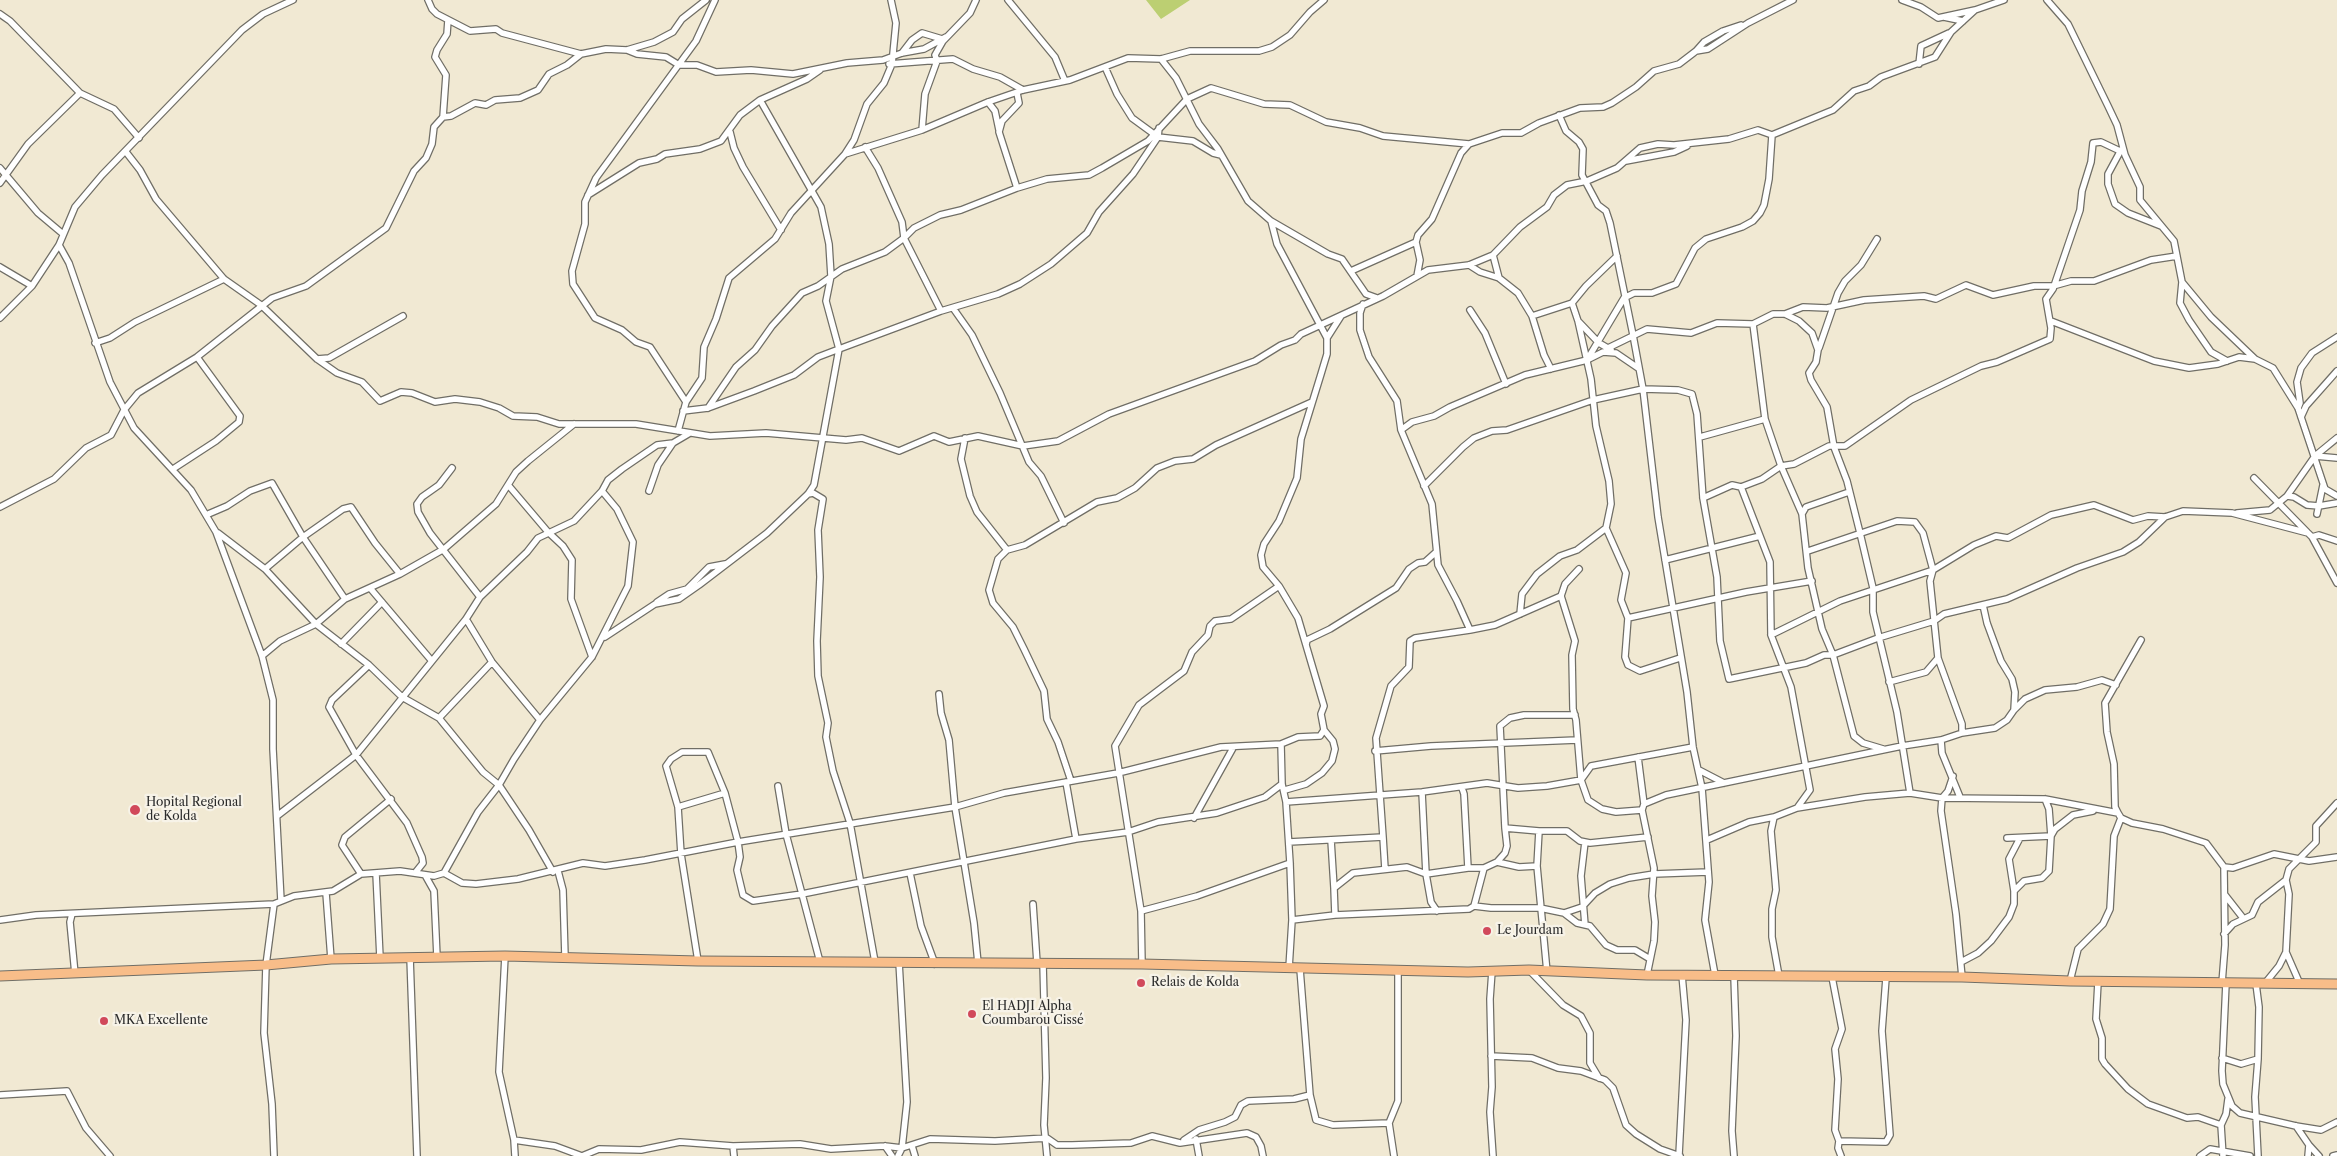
<!DOCTYPE html>
<html>
<head>
<meta charset="utf-8">
<style>
  body { margin:0 }
  canvas { display:block; background:#f1e9d3 }
</style>
</head>
<body>
<canvas width="2337" height="1156"></canvas>
<script>
const g = document.querySelector('canvas').getContext('2d');
g.lineJoin = 'round';
function fill(path, color) { g.fillStyle = color; g.fill(path, 'evenodd'); }
const toPath = rows => new Path2D(rows.map(r => 'M' + r).join(''));
function strokePath(path, color, width, dash) { g.strokeStyle = color; g.lineWidth = width; g.lineCap = dash ? 'butt' : 'round'; g.setLineDash(dash || []); g.stroke(path); }
function label(font, color, halo, rows, align = 'center') {
  g.font = font + ' "Libre Caslon Text",serif'; g.lineWidth = 4.5; g.setLineDash([]); g.textBaseline = 'middle'; g.strokeStyle = halo; g.fillStyle = color; for (const [text, x, y, turn = 0] of rows) {
    g.save(); g.translate(x, y); g.rotate((+turn || 0) * Math.PI / 180); g.textAlign = isNaN(turn) ? turn : align; if (halo) g.strokeText(text, 0, 0); g.fillText(text, 0, 0); g.restore();
  }
}
fill(toPath([
  [1146,0,1190,0,1161,19]
]), '#bccf72');
const street = toPath([
  [428,0,432,9,437,14,470,31,496,29,502,33,581,54,606,49,627,50,654,42,673,32,682,19,706,0],
  [1008,0,1055,57,1065,81],
  [1902,0,1921,7,1938,18,1975,10],
  [2047,0,2068,24,2108,106,2117,125,2125,155,2140,187,2140,200,2174,241,2182,282,2211,317,2255,359],
  [0,14,10,21,80,93,114,109,139,138],
  [1944,17,1963,21],
  [627,50,637,54,666,57,679,65,697,65,716,72,751,70,793,74,847,63,883,60,902,53,924,49,946,37],
  [1696,51,1704,42,1723,31,1741,25],
  [902,53,912,40,922,33,942,39],
  [1161,59,1176,78,1199,124,1218,149,1248,201,1271,221,1328,254,1342,259,1366,294,1377,298],
  [889,64,953,59,973,69,1000,77,1023,90],
  [1919,64,1921,46,1949,33],
  [1105,67,1117,94,1132,118,1158,137,1193,141,1213,153,1221,155],
  [1017,93,1019,103,1002,121,999,132,1017,188],
  [760,100,807,79,820,70],
  [988,102,995,111,999,130],
  [1559,115,1566,131,1579,142,1583,149,1582,175,1598,205,1606,211,1610,223,1633,335,1643,389,1658,517,1687,692,1693,747,1702,788,1709,882,1705,920,1715,975],
  [443,117,446,75,435,57,437,50,447,34,448,20],
  [922,130,925,94,937,61,935,55,943,41,970,13,976,0],
  [730,132,734,148,743,167,781,230],
  [865,147,878,168,902,222,904,238,941,311],
  [2121,150,2108,174,2108,184,2115,204,2128,213,2161,226],
  [126,152,140,170,156,199,224,279,261,305,317,359,337,373,362,382,380,401,401,392,412,393,435,402,455,399,480,402,499,408,513,416,537,417,559,424,636,424,710,436,766,433,846,440,862,438,899,451,934,436,949,442,978,436,1023,446,1058,441,1109,414,1255,361,1281,345,1295,340,1301,334,1383,296,1428,270,1469,265,1493,255,1520,227,1547,207,1554,195,1567,185,1587,181,1617,168,1640,148,1658,144,1674,145,1729,139,1758,130,1772,135,1833,110,1854,91,1869,86,1881,77,1935,57,1951,32,1975,10,2004,0],
  [845,154,854,140,867,104,884,83,892,64,896,23,891,0],
  [1626,161,1674,152,1687,146],
  [0,168,38,213,63,234],
  [0,183,28,144,80,93],
  [588,195,639,163,657,159,665,154,700,149,721,141,740,115,760,100,821,207,829,244,831,276,826,301,839,349,814,485,808,494,767,533,699,585,679,599,655,604,605,637],
  [1271,221,1277,244,1327,338],
  [59,245,69,263,110,382,134,428,191,490,216,532,262,656,273,700,273,749,281,901],
  [1493,255,1499,278],
  [1469,265,1480,272,1499,278,1518,293,1532,316,1544,355,1551,369],
  [0,267,32,286],
  [1351,271,1416,242],
  [1417,276,1420,260,1416,242,1418,235,1432,219,1461,153,1469,144,1502,133,1521,133,1539,123,1580,108,1603,107,1612,103,1636,87,1654,71,1679,64,1696,51,1708,49,1748,23,1793,0],
  [2182,282,2180,303,2189,320,2211,352,2227,361],
  [1572,303,1578,321,1599,343,1611,350],
  [1363,304,1360,313,1360,330,1369,357,1397,401,1401,430,1432,504,1438,565,1457,601,1470,630,1495,625,1561,596,1565,584,1579,569],
  [953,308,972,335,1000,393,1029,462,1041,476,1064,523],
  [1470,310,1485,333,1506,384],
  [1785,314,1803,307,1827,308,1864,300,1924,296,1936,299,1966,285,1993,295,2034,286,2053,286,2071,281,2094,281,2151,260,2177,256],
  [1532,316,1572,303,1586,286,1617,256],
  [0,318,32,286,59,245,75,207,102,175,242,30,263,14,293,0],
  [1578,321,1591,379,1596,426,1609,481,1611,504,1606,528,1626,573,1621,600,1628,618,1625,657,1628,665,1640,671,1680,658],
  [2051,321,2154,361,2189,368,2218,364,2239,357,2255,359,2273,368,2298,408,2325,489,2337,496],
  [95,343,110,338,135,322,224,279],
  [1608,348,1647,329,1691,333,1717,323,1753,324,1773,314,1785,314,1799,321,1812,333,1818,350,1816,362,1809,373,1811,380,1827,407,1834,447,1847,481,1860,533,1873,588,1873,612,1897,712,1910,793],
  [1819,348,1838,293,1845,281,1861,265,1877,239],
  [317,359,329,358,403,316],
  [1587,360,1624,298,1634,293,1652,293,1676,284,1695,248,1706,239,1742,227,1753,221,1760,213,1764,205,1769,179,1772,135],
  [686,402,650,347,636,342,622,330,595,318,573,284,572,271,585,224,585,202,596,178,696,41,715,0],
  [708,408,736,367,755,350,772,326,802,293,818,286,842,269,885,252,904,238,914,228,940,215,961,210,1017,188,1047,179,1089,175,1102,168,1148,141,1187,99,1211,88,1264,104,1290,105,1326,122,1360,128,1383,136,1469,144],
  [2298,408,2300,403,2297,382,2301,368,2312,353,2337,337],
  [683,411,708,408,754,391,794,375,818,357,839,349,941,311,998,294,1020,284,1051,264,1087,233,1099,212,1133,174,1158,137,1159,128],
  [2301,417,2306,406,2337,371],
  [1765,419,1781,466,1802,514,1808,568,1822,629,1833,655,1854,736,1863,743,1883,749],
  [1401,430,1412,422,1434,416,1450,407,1525,375,1587,360,1603,352,1616,353,1638,368],
  [678,431,686,402,702,378,704,347,716,319,729,278,775,239,791,213,845,154,922,130,988,102,1023,90,1070,80,1128,58,1161,59,1190,51,1259,51,1272,47,1290,35,1310,12,1324,0],
  [1700,437,1765,419,1753,324],
  [965,438,961,459,970,496,977,512,1007,550],
  [2315,456,2337,458],
  [452,468,439,485,422,497,417,504,418,512,430,533,480,597],
  [173,469,216,441,239,422,240,416,197,357],
  [2254,478,2307,532],
  [509,486,548,532,563,546,572,560,571,599,592,657],
  [1424,486,1463,447,1474,438,1492,431,1507,430,1593,400,1643,389,1678,390,1692,394,1697,414,1703,498,1717,577,1720,641,1729,679,1806,663,1824,655,1833,655,1878,638,1934,621,1944,614,2007,599,2077,568,2123,552,2139,542,2165,517],
  [1741,487,1770,562,1771,635,1791,687,1810,790,1797,808,1774,817,1771,831,1776,890,1772,909,1772,937,1779,976],
  [649,491,658,465,673,443,690,433],
  [808,494,813,493,823,499,818,530,820,577,817,641,818,676,828,723,826,737,833,771,850,823,875,962],
  [2287,496,2315,456,2337,438],
  [1703,498,1732,485,1741,487,1762,479,1781,466,1794,464,1829,446,1845,446,1911,400,1981,366,1997,362,2050,339,2051,328,2046,299,2053,289,2080,210,2082,191,2091,162,2093,143,2101,142,2120,151],
  [0,507,54,479,86,448,111,435,124,410,138,393,197,357,272,298,306,286,386,228,414,171,426,158,432,144,434,127,443,117,451,116,475,103,486,105,495,100,520,98,538,90,549,74,567,65,581,54],
  [2237,513,2270,510,2287,496,2294,497,2307,505,2319,506,2337,503],
  [1802,514,1806,507,1849,492],
  [2317,514,2323,485],
  [206,515,227,506,250,491,272,483,303,537,345,599],
  [218,533,265,569,316,624,369,665,402,697,439,718,483,772,499,785,529,830,553,872],
  [2312,537,2337,583],
  [1665,560,1760,536],
  [265,569,303,537,343,509,351,507,375,543,400,574],
  [370,588,431,660],
  [1561,596,1575,641,1572,655,1573,709,1576,720,1581,780,1588,800,1602,809,1616,812,1642,810],
  [657,602,669,594,687,589,709,567,725,564],
  [1520,614,1522,594,1537,574,1560,556,1577,550,1606,528],
  [1628,618,1746,592,1812,581],
  [466,619,492,662,540,720],
  [1771,635,1840,601,1933,570,1974,545,1996,536,2008,538,2051,515,2094,505,2133,520,2148,516,2165,517,2183,511,2232,513,2308,533,2312,537,2319,535,2337,541],
  [341,644,382,602],
  [1306,645,1298,618,1279,586,1263,567,1261,555,1264,544,1279,521,1297,478,1301,439,1321,374,1327,354,1327,338,1341,316],
  [262,656,280,641,316,624,345,599,400,574,444,549,496,504,516,472,528,461,574,424],
  [369,665,332,700,329,707,356,755,407,823,422,857,423,863,415,873],
  [1889,682,1926,672,1938,658],
  [939,694,941,713,949,740,955,807,974,923,978,963],
  [2014,710,2025,699,2045,690,2077,687,2102,680,2116,685],
  [439,718,492,662],
  [1962,733,1995,728,2007,720,2014,710,2015,692,2012,679,2001,661,1987,623,1983,605],
  [1941,740,1942,753,1960,797],
  [1281,744,1282,784,1286,802,1290,863,1292,920,1289,968],
  [1375,751,1431,746,1577,740],
  [1638,757,1644,804],
  [1699,770,1724,783],
  [1953,776,1948,791,1942,798,1941,811,1956,914,1962,977],
  [1071,781,1058,742,1047,719,1044,691,1024,649,1013,627,993,603,989,590,998,559,1007,550,1025,545,1097,502,1117,498,1135,488,1157,468,1175,461,1193,459,1216,445,1312,402],
  [1066,782,1076,839],
  [1285,790,1306,784,1322,773,1332,761,1335,749,1333,741,1324,730],
  [1422,792,1426,874,1431,902,1437,911],
  [1286,802,1422,792,1487,783,1518,788,1547,786,1581,780,1591,766,1693,747],
  [678,807,725,793],
  [1797,808,1865,797,1910,793,1942,798,2045,799,2118,813,2121,818,2132,823,2163,829,2206,843,2224,867,2233,868,2274,854,2309,861,2337,857],
  [2118,813,2115,807,2114,764,2107,732,2105,703,2141,640],
  [277,816,356,755,466,619,480,597,527,552,538,538,574,521,602,491,608,480,622,469,657,445,673,443],
  [1194,818,1233,748],
  [1539,831,1505,828,1500,726,1510,718,1524,715,1575,715],
  [1383,837,1385,869],
  [2007,838,2051,836,2055,829,2073,815,2093,811],
  [1331,840,1334,888],
  [1707,840,1749,822,1774,817],
  [1289,842,1383,837,1376,738,1391,686,1409,667,1410,641,1415,638,1470,630],
  [1585,842,1581,876,1585,925],
  [1497,862,1505,853,1507,846,1505,828],
  [1468,868,1484,868,1497,862,1519,867,1537,866],
  [558,871,563,890,565,957],
  [376,873,380,958],
  [444,873,462,883,476,884,518,879,583,863,605,866,645,860,738,842,955,807,1004,793,1118,773,1221,747,1281,744,1298,737,1320,736,1324,730,1321,714,1324,706,1306,645,1307,640,1330,629,1396,588,1409,569,1418,563,1425,562,1435,553],
  [910,873,921,926,935,964],
  [361,874,342,845,345,837,391,799],
  [425,875,434,891,437,957],
  [2014,891,2009,859,2020,838],
  [326,893,331,959],
  [2225,895,2243,918],
  [1033,904,1037,963],
  [1474,906,1484,868],
  [1141,911,1197,896,1290,863],
  [1564,913,1582,907,1595,893,1610,884,1629,878,1654,874,1708,872],
  [72,914,70,922,75,974],
  [1335,915,1469,909,1474,906,1491,908,1540,908,1564,913,1577,923,1590,926,1606,945,1617,950,1635,950,1650,959],
  [0,920,36,915,274,904,294,896,333,891,361,874,400,871,434,876,444,873,478,812,499,785,514,759,540,720,592,657,628,586,633,542,617,509,602,491],
  [1292,920,1335,915,1334,888,1353,873,1407,867,1426,874,1468,868,1464,794,1462,788],
  [2224,934,2233,924,2252,915,2258,902,2286,880,2289,869,2316,842,2316,826,2337,803],
  [2286,952,2300,984],
  [505,956,499,1072,514,1140],
  [410,957,417,1156],
  [698,961,681,854,678,807,666,766,671,759,682,752,708,752,725,793,738,842,740,857,737,870,743,895,753,901,802,894,786,834,778,786],
  [820,962,802,894,1076,839,1128,832,1158,822,1217,813,1265,797,1282,784],
  [1961,962,1978,953,1991,941,2009,917,2014,904,2014,891,2024,881,2042,878,2049,871,2051,836,2049,809,2045,799],
  [1043,963,1046,1078,1044,1125,1047,1156],
  [1142,964,1141,911,1115,746,1139,705,1184,671,1192,652,1208,635,1210,626,1215,621,1231,619,1279,586],
  [1300,969,1310,1095,1316,1120,1333,1125,1389,1123,1394,1156],
  [1529,970,1563,1005,1581,1016,1590,1033,1590,1063,1599,1078],
  [1492,971,1490,999,1492,1087,1490,1112,1493,1156],
  [1547,972,1537,866,1539,831,1567,831,1580,841,1590,843,1648,837],
  [1647,975,1654,941,1655,922,1652,896,1654,868,1642,810,1644,804,1666,795,1902,746,1941,740,1962,733,1962,724,1938,658,1930,581,1933,570,1923,533,1915,522,1897,521,1808,551],
  [1832,977,1842,1029,1835,1049,1838,1079,1835,1130,1839,1141],
  [2070,981,2078,949,2103,924,2110,909,2114,836,2121,818],
  [2098,982,2096,1019,2102,1038,2102,1059,2105,1064,2128,1089,2148,1104,2187,1118,2198,1117,2221,1125],
  [2266,982,2279,966,2286,952,2289,894,2286,880],
  [2222,983,2225,945,2224,867],
  [2226,983,2222,1071,2223,1084,2232,1106,2240,1113,2296,1126,2321,1130,2337,1122],
  [1491,1056,1532,1058,1558,1068,1581,1071,1605,1080,1613,1088,1626,1125,1636,1134,1660,1149,1680,1156],
  [2222,1058,2241,1064,2258,1059,2259,1007,2256,984],
  [2258,1059,2255,1097,2258,1156],
  [0,1095,67,1091,86,1128,110,1156],
  [1389,1123,1398,1101,1398,969],
  [2296,1126,2309,1145,2308,1156],
  [1196,1139,1199,1156],
  [1184,1140,1199,1130,1225,1122,1235,1117,1241,1105,1248,1101,1294,1099,1310,1095],
  [2309,1145,2319,1156],
  [733,1146,734,1156],
  [885,1146,892,1156],
  [912,1146,915,1156],
  [1679,1155,1686,1020,1682,975],
  [274,1156,272,1104,264,1033,266,965,274,904],
  [515,1156,514,1140,555,1146,582,1156,599,1149,641,1150,680,1142,733,1146,800,1144,831,1149,885,1146,902,1148,930,1139,995,1141,1047,1138,1057,1145,1072,1145,1131,1143,1152,1136,1180,1143,1247,1133,1256,1137,1261,1146,1263,1156],
  [898,1156,902,1148,907,1102,899,962],
  [1734,1156,1732,1131,1736,1036,1734,976],
  [1841,1156,1838,1148,1839,1141,1886,1142,1890,1135,1882,1031,1886,978],
  [2200,1156,2210,1149,2250,1156],
  [2223,1156,2221,1125,2226,1114,2228,1099],
  [2333,1156,2337,1155]
]);
const primary = toPath([
  [0,976,266,965,331,959,505,956,698,961,1142,964,1468,972,1529,970,1647,975,1962,977,2070,981,2337,984]
]);
strokePath(street, '#706e66', 8);
strokePath(primary, '#706e66', 11);
strokePath(street, '#fff', 5.5);
strokePath(primary, '#f8bd89', 9);
for (const [x, y, r, color] of [
  [135,810,6,"#d1495b"],
  [1487,931,5,"#d1495b"],
  [1141,983,5,"#d1495b"],
  [972,1014,5,"#d1495b"],
  [104,1021,5,"#d1495b"]
]) { const dot = new Path2D(); dot.arc(x, y, r, 0, 2 * Math.PI); g.fillStyle = color; g.fill(dot); strokePath(dot, '#f7f3e8', 2); }
label('12px', '#2b2b2b', '#f7f3e8', [
  ["Hopital Regional",146,803],
  ["de Kolda",146,817],
  ["Le Jourdam",1497,931],
  ["Relais de Kolda",1151,983],
  ["El HADJI Alpha",982,1007],
  ["Coumbarou Cissé",982,1021],
  ["MKA Excellente",114,1021]
], 'left');
</script>
</body>
</html>
